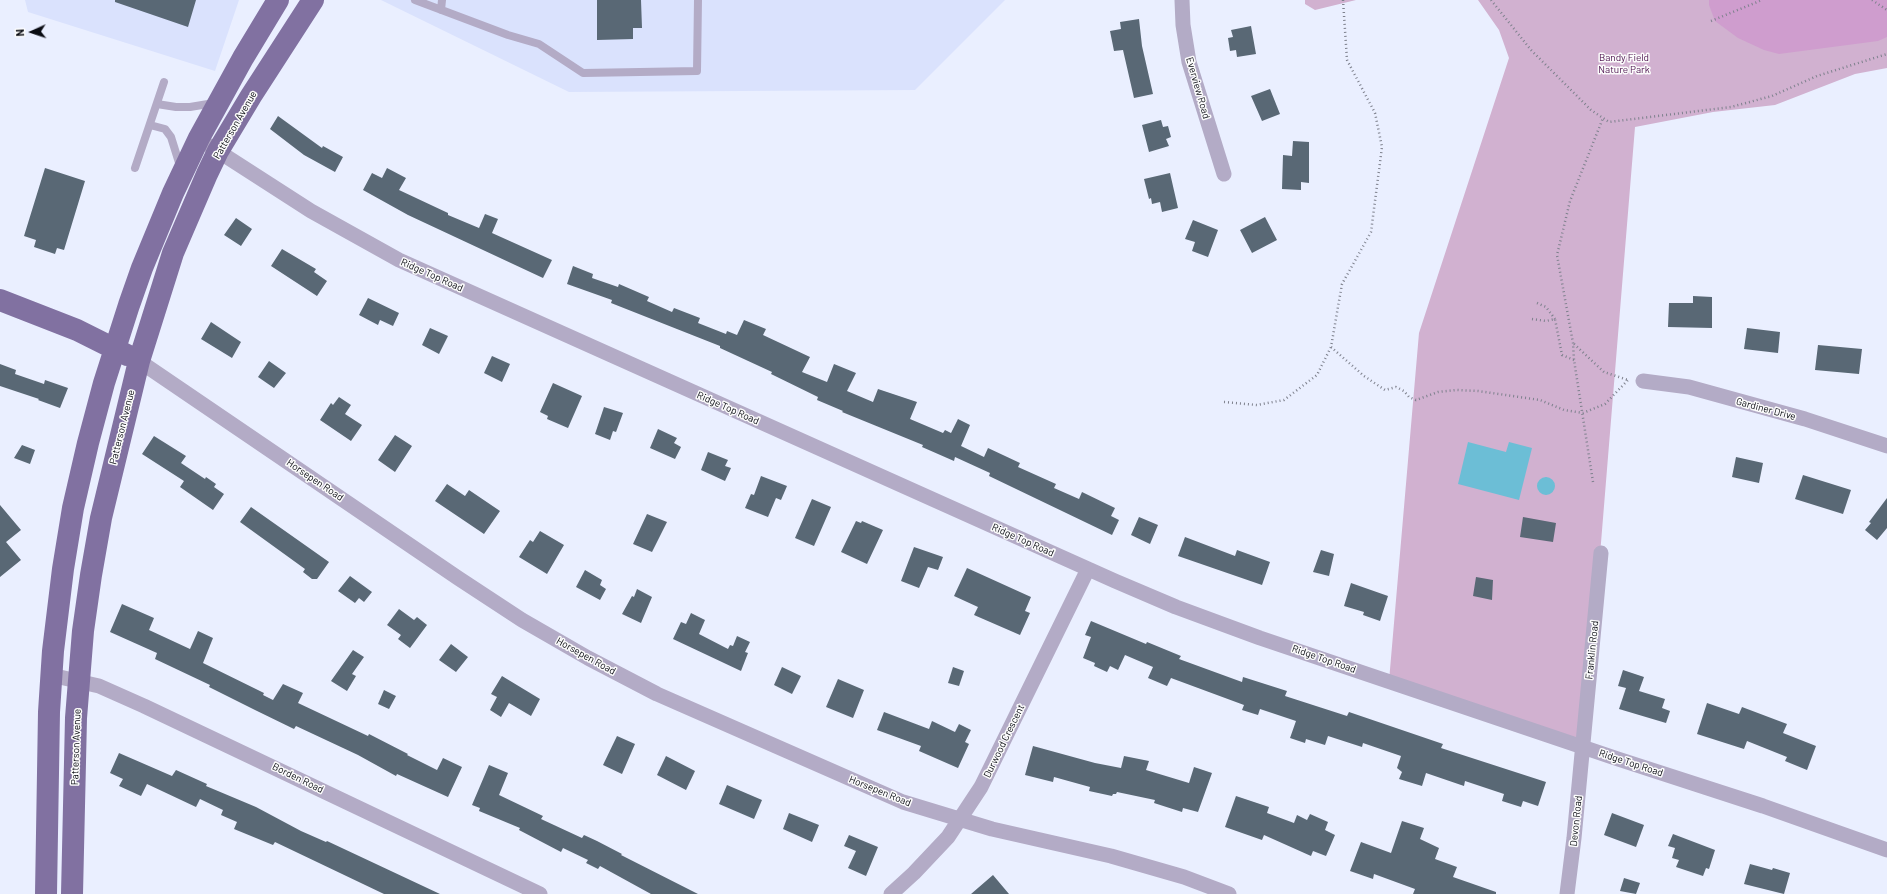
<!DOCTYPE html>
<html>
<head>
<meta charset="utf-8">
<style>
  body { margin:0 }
  #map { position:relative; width:1887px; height:894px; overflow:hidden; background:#eaefff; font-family:Barlow,sans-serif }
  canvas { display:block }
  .north { position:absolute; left:12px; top:12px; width:40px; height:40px; -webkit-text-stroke:3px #fcfcfc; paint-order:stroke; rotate:267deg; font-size:11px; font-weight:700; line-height:16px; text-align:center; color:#0a0c13 }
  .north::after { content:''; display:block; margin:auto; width:14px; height:18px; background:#0a0c13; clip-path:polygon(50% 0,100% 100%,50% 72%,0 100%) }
</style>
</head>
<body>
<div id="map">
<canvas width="1887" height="894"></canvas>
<div class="north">N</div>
</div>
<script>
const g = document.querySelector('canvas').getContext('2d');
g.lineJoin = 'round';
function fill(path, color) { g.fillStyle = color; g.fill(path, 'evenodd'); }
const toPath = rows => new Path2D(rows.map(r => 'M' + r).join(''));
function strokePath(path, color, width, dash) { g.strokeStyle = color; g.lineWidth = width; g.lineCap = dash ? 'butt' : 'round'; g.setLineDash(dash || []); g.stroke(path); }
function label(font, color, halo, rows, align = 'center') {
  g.font = font + ' Barlow,sans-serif'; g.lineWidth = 3; g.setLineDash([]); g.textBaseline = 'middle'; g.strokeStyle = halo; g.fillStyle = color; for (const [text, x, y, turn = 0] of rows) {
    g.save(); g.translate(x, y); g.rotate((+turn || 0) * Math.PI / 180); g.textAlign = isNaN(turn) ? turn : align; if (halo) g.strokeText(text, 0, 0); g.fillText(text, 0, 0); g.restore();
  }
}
fill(toPath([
  [25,0,239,0,215,71,28,12],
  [381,0,1005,0,915,90,569,92]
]), '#dae2fd');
fill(toPath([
  [1305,0,1356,0,1315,10,1305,4],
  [1478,0,1887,0,1887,68,1855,74,1775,105,1713,112,1635,127,1599,567,1583,747,1389,681,1419,333,1509,58,1499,30]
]), '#d1b1d0');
fill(toPath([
  [1709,0,1887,0,1887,37,1878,41,1779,54,1764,50,1738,38,1715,21,1709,5]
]), '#cf9dce');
fill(toPath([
  [1468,442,1506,452,1509,442,1532,448,1519,500,1458,484],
  '1537 486a9 9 0 1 1 18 0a9 9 0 1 1-18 0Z'
]), '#6cbed6');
fill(toPath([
  [115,0,196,0,188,27,115,2],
  [597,0,641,0,642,28,633,28,633,39,597,40],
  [1139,19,1142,46,1153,94,1134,98,1123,50,1114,51,1110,31,1121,29,1120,22],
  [1251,26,1256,54,1237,57,1236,50,1230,51,1228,38,1233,37,1231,30],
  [1270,89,1280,114,1262,121,1251,96],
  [278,116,322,148,323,146,343,157,335,172,304,155,270,129],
  [1161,120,1163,127,1168,126,1171,137,1166,139,1169,146,1149,152,1142,125],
  [1293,141,1309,142,1309,183,1301,182,1301,190,1282,189,1283,155,1292,156],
  [45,168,85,181,64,250,57,248,55,254,34,247,36,240,24,236],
  [387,168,406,178,399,190,448,213,448,215,479,228,485,214,498,219,492,233,552,260,543,278,408,215,363,190,372,173,382,178],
  [1170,173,1178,208,1162,212,1160,202,1152,204,1151,198,1149,199,1144,179],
  [1265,217,1277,240,1252,253,1240,230],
  [236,218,252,229,241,246,224,235],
  [1193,220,1218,230,1208,257,1192,251,1195,242,1185,239],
  [282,249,316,269,314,272,327,281,317,296,271,266],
  [573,266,593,274,592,278,618,287,619,284,649,297,647,301,672,312,674,308,700,318,698,323,726,334,727,331,737,335,744,320,766,329,763,335,810,357,802,372,827,382,834,364,856,373,847,391,873,402,878,389,917,402,910,419,943,433,945,430,951,433,958,419,970,425,961,446,984,457,988,448,1020,463,1018,467,1056,484,1054,488,1079,499,1082,492,1115,508,1111,516,1119,520,1112,535,989,476,990,473,955,457,954,461,922,447,923,445,842,412,843,411,817,400,818,397,771,374,772,372,720,348,720,346,611,303,612,300,567,284],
  [1693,296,1712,297,1712,328,1668,327,1669,303,1693,303],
  [368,298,399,313,393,326,380,320,378,325,359,315],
  [211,322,241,342,232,358,201,339],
  [430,328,448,336,439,354,422,345],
  [1747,328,1780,332,1778,353,1744,349],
  [1818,345,1862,349,1859,374,1815,370],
  [492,356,510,364,502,382,484,373],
  [269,361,286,373,274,388,258,377],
  [0,364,16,370,15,374,44,384,45,380,68,388,60,408,38,400,39,399,0,386],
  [553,383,582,396,568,428,547,419,548,416,540,412],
  [339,397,351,405,345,414,362,425,351,441,320,420,331,403,333,405],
  [604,407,623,413,616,432,613,431,610,440,595,434],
  [658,429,677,438,674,443,681,447,675,459,650,448],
  [395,435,412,446,395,472,378,460],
  [154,436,186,456,181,463,205,479,206,477,216,484,214,487,224,494,213,510,180,487,184,481,142,454],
  [22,445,35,450,30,464,14,458],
  [708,452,728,460,725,466,731,468,725,481,701,470],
  [1736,457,1763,463,1759,483,1732,477],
  [1803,475,1851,490,1843,514,1795,499],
  [761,476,787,486,781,500,776,498,768,517,745,508,751,494,754,495],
  [447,484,465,496,469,490,500,511,484,534,435,501],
  [1887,498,1887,528,1877,540,1865,530,1871,523,1869,522],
  [812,499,831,507,814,546,795,538],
  [0,505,21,530,6,542,21,560,0,577],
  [251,507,329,562,317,579,312,579,303,572,305,569,240,522],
  [647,514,667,522,652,552,633,544],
  [1139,517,1158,525,1150,544,1131,535],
  [1523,517,1556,523,1553,542,1520,537],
  [856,521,861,523,862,521,883,530,867,564,841,552],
  [540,531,564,545,547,574,519,557,530,540,533,542],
  [1185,537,1235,556,1237,550,1270,562,1262,585,1178,556],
  [914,547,943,557,938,570,928,567,919,588,901,581],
  [1321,550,1334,554,1329,576,1313,572],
  [967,568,1031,597,1025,611,1030,613,1020,635,974,615,978,607,954,596],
  [585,570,602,580,600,585,606,589,600,600,576,587],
  [350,576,372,592,364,602,359,598,355,603,338,591],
  [1476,577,1493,580,1492,600,1473,596],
  [1351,583,1388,596,1380,621,1363,615,1364,612,1344,606],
  [637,589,652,597,641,623,622,614,632,596,634,597],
  [122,604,154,618,149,630,190,649,198,631,213,638,203,663,264,693,263,695,273,700,283,684,303,693,298,703,368,736,369,734,408,754,407,755,437,770,443,758,462,767,448,797,397,774,396,776,358,755,296,726,294,729,255,710,209,687,210,685,155,659,157,653,110,632],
  [399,609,414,620,417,617,427,625,410,648,398,639,401,635,387,625],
  [691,613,705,620,699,634,728,649,730,645,733,646,737,636,750,642,745,652,748,653,741,671,673,639,681,622,686,624],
  [1091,621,1146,644,1147,642,1181,656,1179,659,1242,682,1243,677,1287,691,1285,696,1347,716,1349,712,1443,744,1441,748,1546,782,1538,806,1523,801,1521,807,1502,801,1504,794,1465,781,1464,786,1426,773,1422,786,1399,779,1402,772,1397,768,1401,756,1363,743,1362,747,1328,736,1325,745,1306,739,1305,743,1290,738,1296,721,1260,709,1258,715,1242,710,1244,705,1171,678,1167,686,1148,678,1153,667,1125,655,1118,670,1110,666,1107,672,1094,666,1095,663,1083,658,1091,637,1085,635],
  [451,644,468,657,456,672,439,660],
  [353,650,364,657,352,674,356,676,347,691,331,681],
  [782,667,801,676,792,694,774,685],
  [953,667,964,671,959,686,948,683],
  [1623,670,1644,677,1639,691,1665,699,1662,708,1670,711,1666,723,1619,709,1626,688,1618,686],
  [502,676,540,699,531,716,509,703,501,717,490,710,497,697,491,694],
  [838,679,864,690,853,718,826,707],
  [384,690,396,696,389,709,378,704],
  [1707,703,1739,714,1742,707,1787,724,1783,733,1816,746,1807,770,1785,761,1787,757,1747,741,1744,749,1697,734],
  [884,712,929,729,932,721,955,732,959,724,971,730,965,742,969,744,958,768,919,751,921,746,877,730],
  [617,736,635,744,622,774,603,765],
  [1033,746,1095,763,1121,768,1124,756,1149,761,1146,770,1189,783,1194,767,1212,773,1198,812,1183,808,1182,812,1154,803,1155,800,1117,792,1116,794,1113,794,1112,796,1089,791,1090,787,1054,777,1053,782,1025,775],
  [119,753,172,776,176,770,207,784,206,786,256,807,301,831,326,842,327,841,440,894,384,894,275,842,273,845,234,829,237,822,221,815,223,810,200,799,196,807,147,784,141,796,119,786,123,779,110,773],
  [666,756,695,771,686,790,657,775],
  [489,765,508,773,499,795,543,816,541,819,582,838,584,835,597,841,622,854,621,855,698,894,651,894,600,866,598,869,586,863,588,860,563,848,561,852,519,830,520,828,479,811,480,808,472,805],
  [727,785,762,800,754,819,719,804],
  [1236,796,1269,807,1267,813,1294,823,1297,815,1307,820,1310,814,1328,822,1325,830,1335,835,1326,856,1313,851,1311,856,1264,835,1262,840,1225,827],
  [789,813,819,825,812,842,783,829],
  [1612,813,1644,825,1636,847,1604,835],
  [1402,821,1424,828,1420,839,1439,848,1435,859,1457,867,1453,877,1496,892,1496,894,1413,894,1415,889,1374,874,1373,879,1350,871,1361,842,1391,853],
  [1673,834,1715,850,1709,869,1706,868,1703,876,1676,867,1679,860,1672,858,1675,848,1668,846],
  [849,835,878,847,866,876,848,868,856,851,844,846],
  [1750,864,1772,870,1773,868,1790,873,1784,894,1744,884],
  [993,875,1009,894,971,894],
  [1624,878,1640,883,1636,894,1620,891]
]), '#596875');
strokePath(toPath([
  [1343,0,1347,60,1375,113,1382,147,1371,232,1342,284,1331,347,1364,376,1385,390,1396,387,1404,391,1409,397,1416,400,1438,392,1456,390,1478,391,1540,400,1564,410,1583,413,1605,404,1628,380],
  [1491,0,1531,50,1591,110,1609,122,1731,107,1772,96,1817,76,1887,54],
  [1872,0,1887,10],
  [1711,21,1762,0],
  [1537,303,1546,307,1555,319],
  [1532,319,1546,321,1555,319,1562,355,1574,360],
  [1574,344,1604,372,1628,380],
  [1224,402,1257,405,1284,400,1317,375,1331,347],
  [1593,482,1574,360,1573,343,1557,255,1570,201,1603,118]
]), '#7e818d', 2.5, [1, 3]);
strokePath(toPath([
  [415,0,508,35,539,44,583,73,697,71,698,0],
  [441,10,442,0],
  [157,104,176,107,190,107,214,103],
  [150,125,165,129,171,137,181,169],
  [135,168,164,82]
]), '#b3abc6', 8);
strokePath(toPath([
  [1182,0,1183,25,1189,62,1224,174],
  [210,146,311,211,399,260,1115,581,1176,607,1260,638,1618,759,1763,806,1887,850],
  [139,361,458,578,522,620,588,658,657,694,903,802,992,829,1111,856,1184,877,1229,894],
  [1643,381,1689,387,1805,419,1887,446],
  [51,675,99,686,144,706,540,894],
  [891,894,914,873,948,837,981,787,1088,569],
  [1567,894,1574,838,1601,553]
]), '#b3abc6', 15);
strokePath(toPath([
  [0,300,77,330,127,355],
  [46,894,49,712,53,651,63,569,73,508,88,443,104,383,129,305,142,268,173,193,199,138,243,58,278,0],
  [72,894,76,718,83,631,91,575,101,518,139,361,173,253,207,174,218,151,251,96,313,0]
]), '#8171a1', 22);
label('10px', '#4d134f', '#fcfcfc', [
  ["Bandy Field",1624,58],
  ["Nature Park",1624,70]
]);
label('10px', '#0a0c13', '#fcfcfc', [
  ["Everview Road",1198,88,74],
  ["Patterson Avenue",235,125,-60],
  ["Ridge Top Road",432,275,24],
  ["Ridge Top Road",728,408,24],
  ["Gardiner Drive",1766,409,15],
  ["Patterson Avenue",122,427,-76],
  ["Horsepen Road",315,480,34],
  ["Ridge Top Road",1023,540,24],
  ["Franklin Road",1592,650,-84],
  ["Horsepen Road",586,656,29],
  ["Ridge Top Road",1324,659,19],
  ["Durwood Crescent",1004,741,-64],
  ["Patterson Avenue",76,747,-88],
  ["Ridge Top Road",1631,763,18],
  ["Borden Road",298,778,26],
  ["Horsepen Road",880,791,22],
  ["Devon Road",1576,821,-84]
]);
</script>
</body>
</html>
